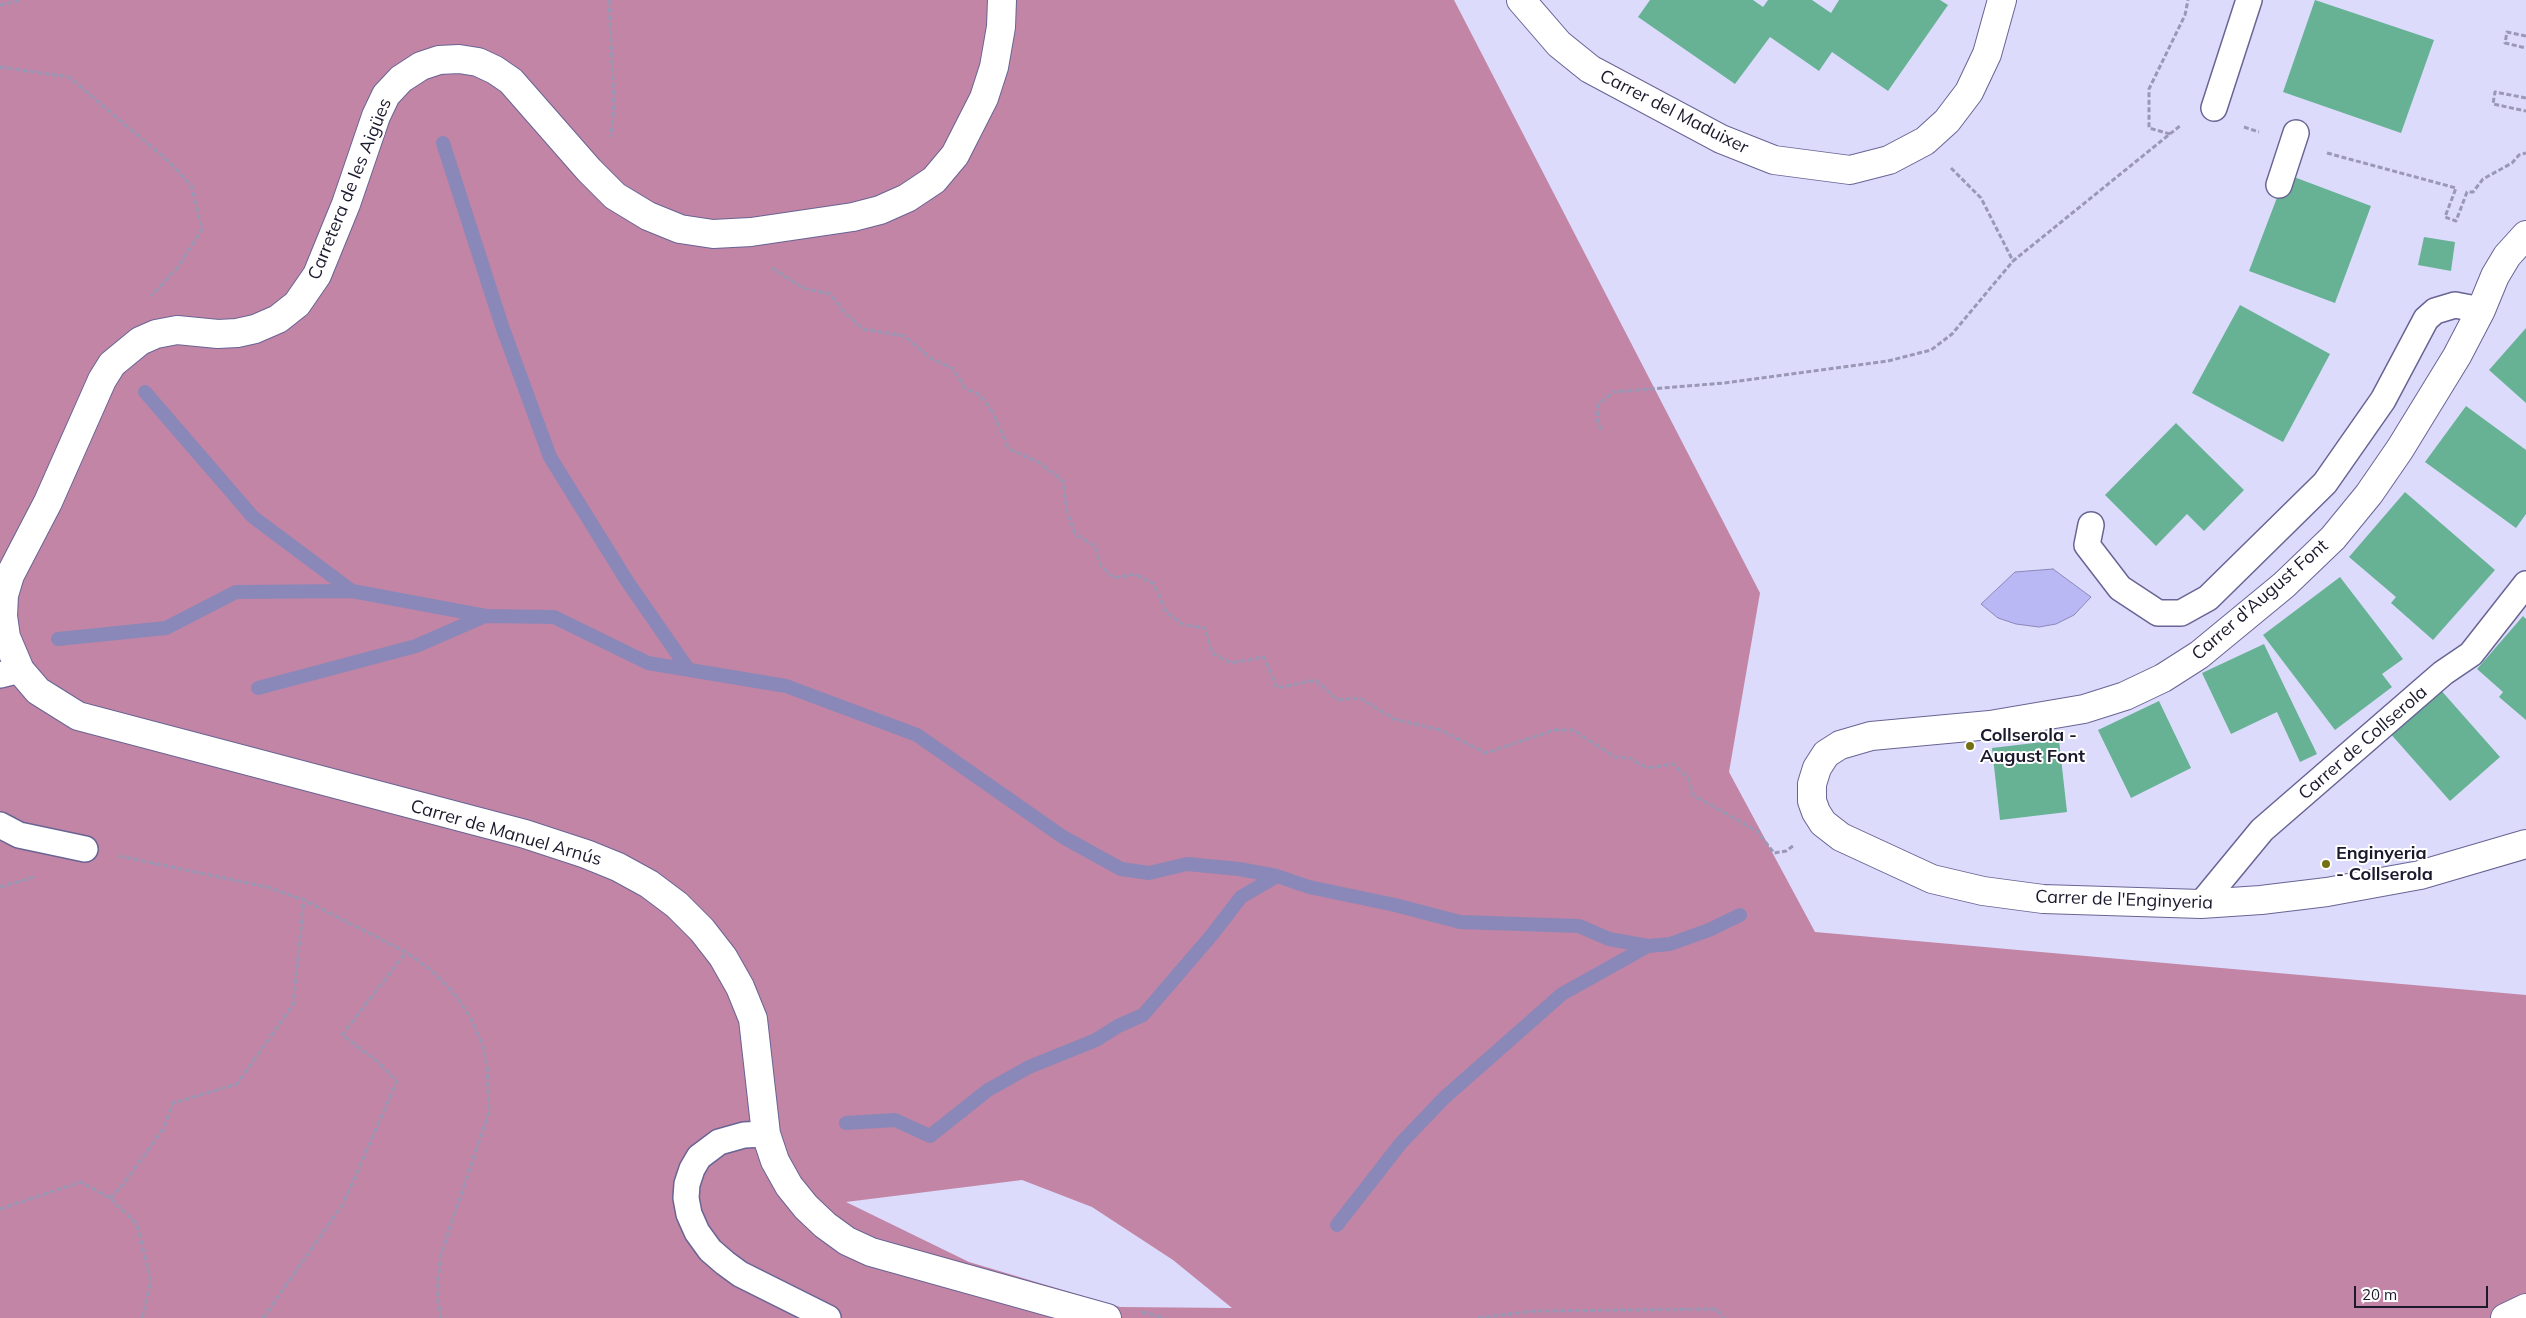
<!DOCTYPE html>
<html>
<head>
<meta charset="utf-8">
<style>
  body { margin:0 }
  #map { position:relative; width:2526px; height:1318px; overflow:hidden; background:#dcdbfc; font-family:Mulish,sans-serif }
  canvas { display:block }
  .scale { position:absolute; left:2354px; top:1286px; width:134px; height:22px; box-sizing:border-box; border:2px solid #1b192c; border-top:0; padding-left:6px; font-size:15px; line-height:18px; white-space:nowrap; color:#1b192c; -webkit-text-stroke:4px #fff; paint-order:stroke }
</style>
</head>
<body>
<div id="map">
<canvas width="2526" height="1318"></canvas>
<div class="scale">20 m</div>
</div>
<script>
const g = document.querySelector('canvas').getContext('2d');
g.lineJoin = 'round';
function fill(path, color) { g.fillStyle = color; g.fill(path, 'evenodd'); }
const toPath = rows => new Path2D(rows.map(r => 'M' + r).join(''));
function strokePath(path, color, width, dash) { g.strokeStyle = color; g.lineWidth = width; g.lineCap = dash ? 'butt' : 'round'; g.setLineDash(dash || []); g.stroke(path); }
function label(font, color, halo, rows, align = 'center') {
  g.font = font + ' Mulish,sans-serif'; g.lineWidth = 4; g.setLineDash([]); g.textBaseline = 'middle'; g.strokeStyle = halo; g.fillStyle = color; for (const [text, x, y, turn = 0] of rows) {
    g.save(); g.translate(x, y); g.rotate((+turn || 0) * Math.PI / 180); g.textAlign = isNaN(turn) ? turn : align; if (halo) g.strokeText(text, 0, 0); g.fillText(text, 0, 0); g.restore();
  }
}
fill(toPath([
  [0,0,1454,0,1760,593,1729,772,1815,932,2526,995,2526,1318,0,1318],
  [1022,1180,1092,1207,1173,1260,1232,1308,1120,1307,969,1262,846,1202]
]), '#c285a5');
const water = toPath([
  [2053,569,2091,597,2074,615,2056,624,2039,627,2016,624,1998,618,1981,604,2015,572,2053,569]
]);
fill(water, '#bab7f5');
strokePath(water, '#8a88b9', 1);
strokePath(toPath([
  [443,143,502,326,550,457,627,581,688,669],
  [145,392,253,517,352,591,486,616,554,617,648,663,786,686,917,735,1063,837,1121,869,1149,873,1187,864,1239,869,1277,876,1309,887,1395,905,1460,922,1579,926,1609,939,1648,946,1670,944,1709,930,1740,915],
  [58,639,166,628,236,592,352,591],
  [258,688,416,646,485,616],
  [846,1123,895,1120,930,1136,988,1090,1029,1067,1096,1040,1118,1026,1143,1015,1211,936,1241,897,1277,876],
  [1337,1225,1401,1143,1444,1098,1562,994,1648,946]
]), '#8a88b9', 14);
fill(toPath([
  [1650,0,1753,0,1763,7,1768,0,1812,0,1831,13,1839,0,1940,0,1948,5,1888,91,1832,52,1819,71,1770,37,1735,84,1638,17],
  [2315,0,2434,40,2401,133,2283,92],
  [2286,174,2371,206,2335,303,2249,271],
  [2424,237,2455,242,2451,271,2418,265],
  [2240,305,2330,354,2283,442,2192,393],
  [2526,328,2526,403,2489,370],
  [2466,406,2526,450,2526,514,2516,528,2425,462],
  [2176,423,2244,490,2204,531,2187,514,2156,546,2105,495],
  [2405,492,2495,570,2433,640,2391,603,2396,597,2349,557],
  [2340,577,2403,659,2382,674,2392,687,2335,730,2263,635],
  [2523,616,2526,619,2526,720,2499,697,2503,692,2477,669],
  [2264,644,2317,754,2300,762,2277,712,2231,734,2202,673],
  [2439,688,2500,757,2450,801,2389,732],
  [2159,701,2191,768,2131,798,2098,730],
  [2059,740,2067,812,2000,820,1992,748]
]), '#67b295');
const lane = toPath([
  [2214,108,2249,0],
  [2279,185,2296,133],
  [2091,525,2087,545,2120,588,2158,613,2181,613,2208,598,2325,483,2383,400,2426,319,2435,311,2455,305,2481,310],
  [0,675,20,670],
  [0,825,19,835,85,849],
  [2201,904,2262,830,2443,673,2471,654,2526,584],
  [766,1134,744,1135,719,1142,699,1157,692,1169,687,1184,686,1198,689,1214,697,1232,710,1250,725,1263,740,1274,828,1318]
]);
const street = toPath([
  [1002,0,1001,27,994,67,984,98,955,155,934,180,907,198,880,210,853,217,751,232,713,234,680,229,648,216,615,196,589,170,511,81,495,70,478,62,459,59,439,60,421,66,401,79,386,95,376,116,346,204,317,275,297,304,278,319,255,329,237,333,218,334,177,330,156,334,140,341,112,364,102,380,48,502,10,575,4,595,3,616,6,637,20,670,38,691,78,716,525,834,586,854,618,867,649,884,677,905,702,930,723,957,740,987,753,1019,766,1134,775,1161,789,1186,806,1207,825,1225,847,1241,871,1252,1107,1318],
  [1521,0,1559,44,1590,69,1721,139,1774,160,1850,170,1889,160,1925,141,1947,121,1969,92,1987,54,2002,0],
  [2526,235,2507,256,2495,276,2481,310,2457,356,2400,449,2369,494,2333,538,2284,585,2199,655,2163,678,2125,696,2084,709,1990,725,1871,736,1840,745,1826,754,1817,768,1812,784,1812,801,1816,812,1823,823,1841,837,1932,879,1983,891,2043,899,2201,904,2261,900,2327,892,2420,875,2526,844],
  [2505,1318,2526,1308]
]);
strokePath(lane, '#686494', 28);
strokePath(street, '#686494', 30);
strokePath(toPath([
  [609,0,614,105,611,137],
  [0,5,21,0],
  [2526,36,2507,32,2505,43,2526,48],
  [0,67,69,77,167,160,191,185,202,229,178,267,151,296],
  [2526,98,2495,92,2493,104,2526,111],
  [2244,127,2259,132],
  [2170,134,2149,128,2149,89,2185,15,2188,0],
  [2327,153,2456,188,2445,217,2456,221,2467,192,2473,192,2483,179,2512,163,2519,155,2526,153],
  [1951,168,1981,198,2013,261,2181,125],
  [772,268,803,288,830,294,844,312,863,329,904,336,932,359,952,368,965,388,980,395,993,413,1009,449,1038,462,1063,481,1067,512,1075,534,1095,546,1101,566,1114,578,1135,574,1154,584,1166,612,1184,625,1205,628,1212,653,1231,663,1264,657,1277,688,1315,680,1338,700,1360,698,1394,719,1440,730,1486,753,1554,730,1573,730,1615,757,1629,758,1647,768,1673,764,1688,778,1693,795,1757,831,1774,853,1786,851,1793,846],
  [1601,430,1597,420,1598,405,1613,392,1724,383,1888,361,1931,350,1952,334,2013,261],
  [119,856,267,887,304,900,406,952,431,970,452,991,469,1015,482,1043,487,1065,489,1112,441,1254,438,1278,438,1302,441,1318],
  [0,887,34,877],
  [110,1198,122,1186,163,1129,173,1103,237,1084,293,1005,304,900],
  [0,1209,81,1182,110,1198,137,1224,151,1282,142,1318],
  [1142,1312,1164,1318],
  [263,1318,343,1204,397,1081,377,1061,342,1035,406,952],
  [1478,1318,1533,1311,1716,1309,1724,1318]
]), '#9a98b5', 3, [5, 2.5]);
strokePath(lane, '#fff', 25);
strokePath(street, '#fff', 28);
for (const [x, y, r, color] of [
  [1970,746,5,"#747012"],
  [2326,864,5,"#747012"]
]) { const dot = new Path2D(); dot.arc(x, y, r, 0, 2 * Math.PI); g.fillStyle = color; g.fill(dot); strokePath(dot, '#fff', 2); }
label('18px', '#1b192c', '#fff', [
  ["Carrer del Maduixer",1674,112,27],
  ["Carretera de les Aigües",350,189,-68],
  ["Carrer d'August Font",2260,600,-41],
  ["Carrer de Collserola",2363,743,-41],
  ["Carrer de Manuel Arnús",506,833,16],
  ["Carrer de l'Enginyeria",2124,900,2]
]);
label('bold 18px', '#1b192c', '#fff', [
  ["Collserola -",1980,736],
  ["August Font",1980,757],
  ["Enginyeria",2336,854],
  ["- Collserola",2336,875]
], 'left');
</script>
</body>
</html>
